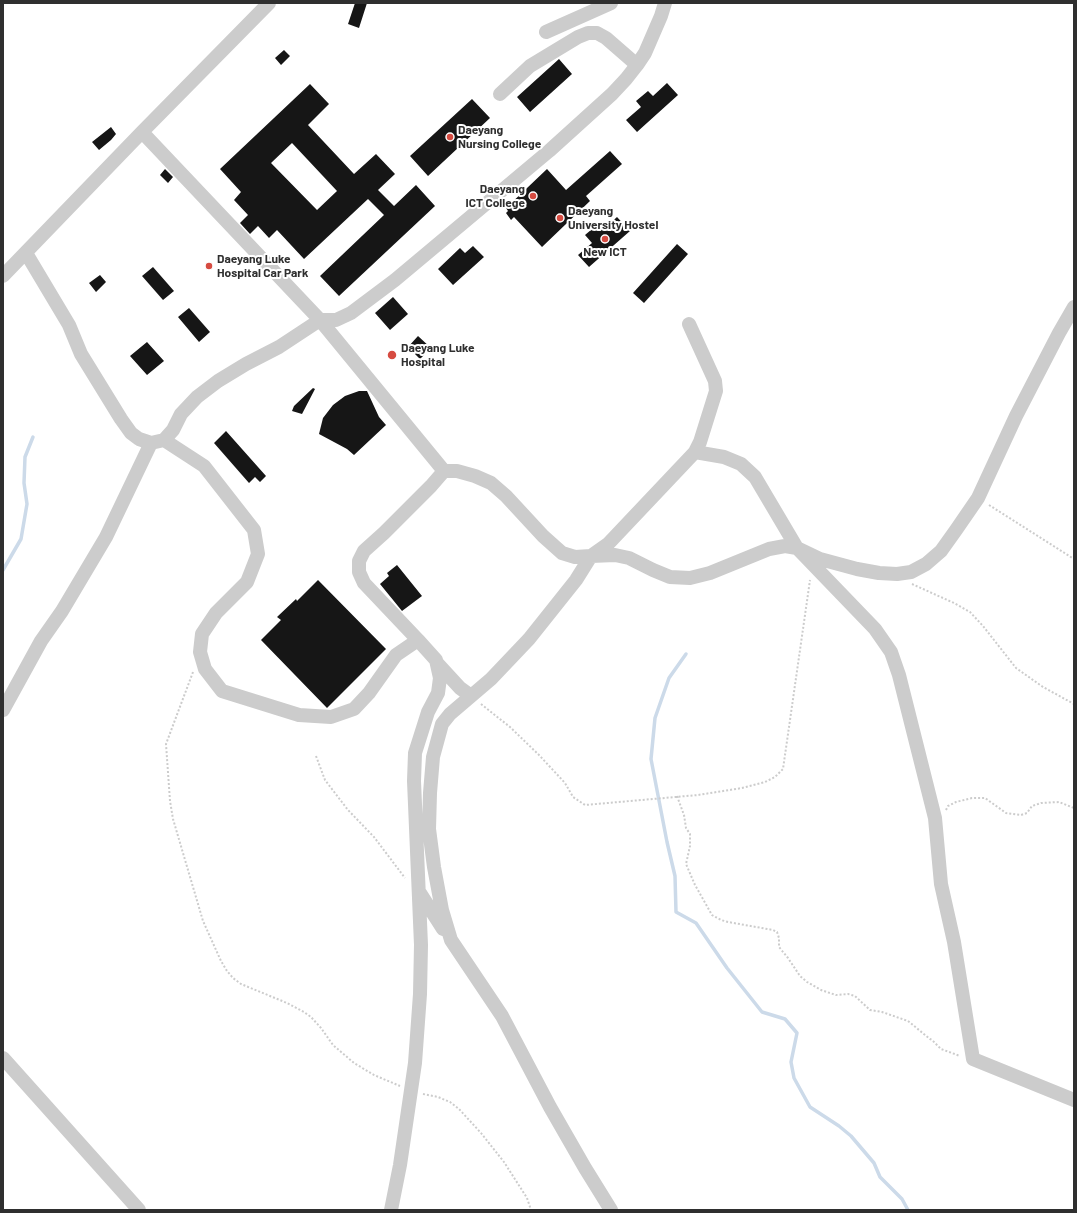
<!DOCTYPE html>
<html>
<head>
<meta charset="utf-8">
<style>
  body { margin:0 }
  #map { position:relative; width:1077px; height:1213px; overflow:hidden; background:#fff; font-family:Barlow,sans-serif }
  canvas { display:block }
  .frame { position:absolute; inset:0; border:4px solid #2f2f2f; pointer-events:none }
</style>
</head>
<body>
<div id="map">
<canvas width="1077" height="1213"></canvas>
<div class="frame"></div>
</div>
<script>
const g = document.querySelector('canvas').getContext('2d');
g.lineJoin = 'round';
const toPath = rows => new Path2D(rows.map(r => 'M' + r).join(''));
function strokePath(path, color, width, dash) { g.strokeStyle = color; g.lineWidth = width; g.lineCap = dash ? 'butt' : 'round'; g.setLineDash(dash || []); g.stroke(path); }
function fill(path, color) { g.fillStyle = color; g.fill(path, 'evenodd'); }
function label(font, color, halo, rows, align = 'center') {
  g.font = font + ' Barlow,sans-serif'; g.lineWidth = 4; g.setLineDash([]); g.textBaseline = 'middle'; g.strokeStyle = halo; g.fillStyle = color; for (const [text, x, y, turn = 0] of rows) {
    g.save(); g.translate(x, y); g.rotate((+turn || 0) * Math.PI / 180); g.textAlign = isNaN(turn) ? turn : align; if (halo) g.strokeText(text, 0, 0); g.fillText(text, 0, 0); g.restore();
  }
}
strokePath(toPath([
  [3,570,21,539,27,504,24,483,25,457,33,437],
  [686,654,669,678,655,718,651,759,667,842,675,876,676,912,696,923,727,968,762,1012,785,1019,797,1033,791,1062,794,1078,810,1107,839,1126,851,1136,874,1163,880,1177,902,1199,908,1210]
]), '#ccdae9', 3.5);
fill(toPath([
  [355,3,367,3,359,28,348,24],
  [284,50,290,56,281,65,275,58],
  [559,59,572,74,530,112,517,97],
  [667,83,678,95,637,132,626,120,641,107,636,101,648,91,653,96],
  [310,84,329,104,308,125,354,174,376,154,395,174,378,190,394,206,416,185,435,206,339,296,320,276,384,215,368,199,304,259,277,230,269,238,258,226,250,234,240,223,248,215,234,200,241,192,220,169],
  [292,143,337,191,317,210,271,163],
  [472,99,490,118,428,176,410,156],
  [111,127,116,134,111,140,99,150,92,142],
  [610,151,622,164,586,196,590,201,542,247,514,217,511,220,506,213,508,211,506,208,547,169,566,190],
  [165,169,173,177,168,183,160,175],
  [617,217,630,231,589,267,578,255,592,243,585,235,598,224,603,230],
  [677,244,688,254,644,303,633,293],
  [473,246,484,257,453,285,438,269,460,248,465,253],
  [153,267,174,291,163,300,142,276],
  [100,275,106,282,96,292,89,283],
  [393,297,408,314,390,330,375,313],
  [189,308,210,332,199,342,178,317],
  [418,336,431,348,420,359,408,347],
  [147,342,164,361,147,375,130,356],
  [313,388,315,389,302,414,292,411,294,406],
  [359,391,367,391,379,417,386,425,354,455,347,449,319,434,323,418,333,405,345,396],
  [226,431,266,476,260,482,255,477,249,483,214,443],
  [397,565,422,596,402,611,380,584,389,576,387,573],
  [318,580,386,649,327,708,261,640,281,620,277,617,296,599,297,601]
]), '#161616');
strokePath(toPath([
  [989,505,1074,559],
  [912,584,954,603,970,612,983,626,1016,668,1043,687,1074,704],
  [193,672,166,744,170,801,173,819,203,921,221,961,227,971,233,978,241,984,287,1003,304,1012,311,1017,321,1028,333,1045,354,1063,374,1075,400,1086],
  [481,704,510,727,539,755,565,783,573,797,585,805,698,795,742,788,765,782,775,777,783,769,810,580],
  [316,756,325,780,348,810,374,837,405,878],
  [677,796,684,815,686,828,690,834,690,846,686,864,695,885,712,915,721,920,728,922,773,930,777,932,779,938,779,947,788,958,800,976,807,982,821,990,836,995,848,994,855,996,870,1010,882,1012,908,1021,930,1039,932,1040,941,1049,960,1056],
  [946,810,948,806,956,802,972,798,985,798,1006,813,1021,815,1027,813,1032,806,1041,803,1059,802,1074,808],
  [423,1094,438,1097,450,1102,459,1109,481,1133,504,1162,527,1198,531,1210]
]), '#ccc', 2, [2, 2]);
strokePath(toPath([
  [546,32,611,3],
  [500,94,530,66,578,37,588,33,597,33,606,38,637,65],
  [142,132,320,320,336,320,351,313,395,280,549,151,612,94,626,79,637,65,645,53,661,16,665,3],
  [26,253,69,325,81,354,121,419,131,433,139,439,151,443,164,440,173,430,181,414,197,397,218,381,246,364,279,347,320,320,444,471],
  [3,276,142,132,269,3],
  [689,324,715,381,716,391,700,442,695,452],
  [164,440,204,466,254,530,258,554,247,582,216,613,202,634,200,652,205,669,222,691,299,715,331,717,354,709,369,693,396,655,418,640],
  [444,471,457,471,475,476,491,483,506,496,543,536,562,553,575,557,591,556,608,544,695,452,724,457,741,464,755,477,797,548,875,629,891,652,899,675,935,818,941,884,954,942,973,1059,1074,1100],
  [437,663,460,688,471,696],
  [3,710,41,641,62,611,106,537,151,443],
  [420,893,443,929],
  [3,1058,139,1210],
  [391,1210,400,1165,415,1063,420,994,421,945,414,781,415,753,428,712,438,693,440,678,436,660,418,640,364,583,359,572,359,561,364,551,384,533,431,486,444,471],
  [611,1210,585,1168,550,1107,502,1016,451,940,442,910,434,867,429,829,430,793,433,757,442,724,450,714,491,679,529,639,576,580,591,556,615,555,629,558,653,570,670,577,690,578,710,573,769,549,785,546,797,548,820,559,857,569,879,573,897,574,911,572,926,564,941,551,956,530,978,498,1016,416,1059,333,1074,307]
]), '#ccc', 14);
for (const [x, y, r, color] of [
  [450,137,4,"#d64b41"],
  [533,196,4,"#d64b41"],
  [560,218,4,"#d64b41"],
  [605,239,4,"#d64b41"],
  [209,266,4,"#d64b41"],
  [392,355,5,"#d64b41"]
]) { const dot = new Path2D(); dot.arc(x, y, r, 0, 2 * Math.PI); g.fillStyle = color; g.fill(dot); strokePath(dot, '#fff', 1.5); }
label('bold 12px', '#2f2f2f', '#fff', [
  ["Daeyang",458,130],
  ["Nursing College",458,144],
  ["Daeyang",525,189,"right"],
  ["ICT College",525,203,"right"],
  ["Daeyang",568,211],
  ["University Hostel",568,225],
  ["New ICT",605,252,"center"],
  ["Daeyang Luke",217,259],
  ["Hospital Car Park",217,273],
  ["Daeyang Luke",401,348],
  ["Hospital",401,362]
], 'left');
</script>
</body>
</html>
